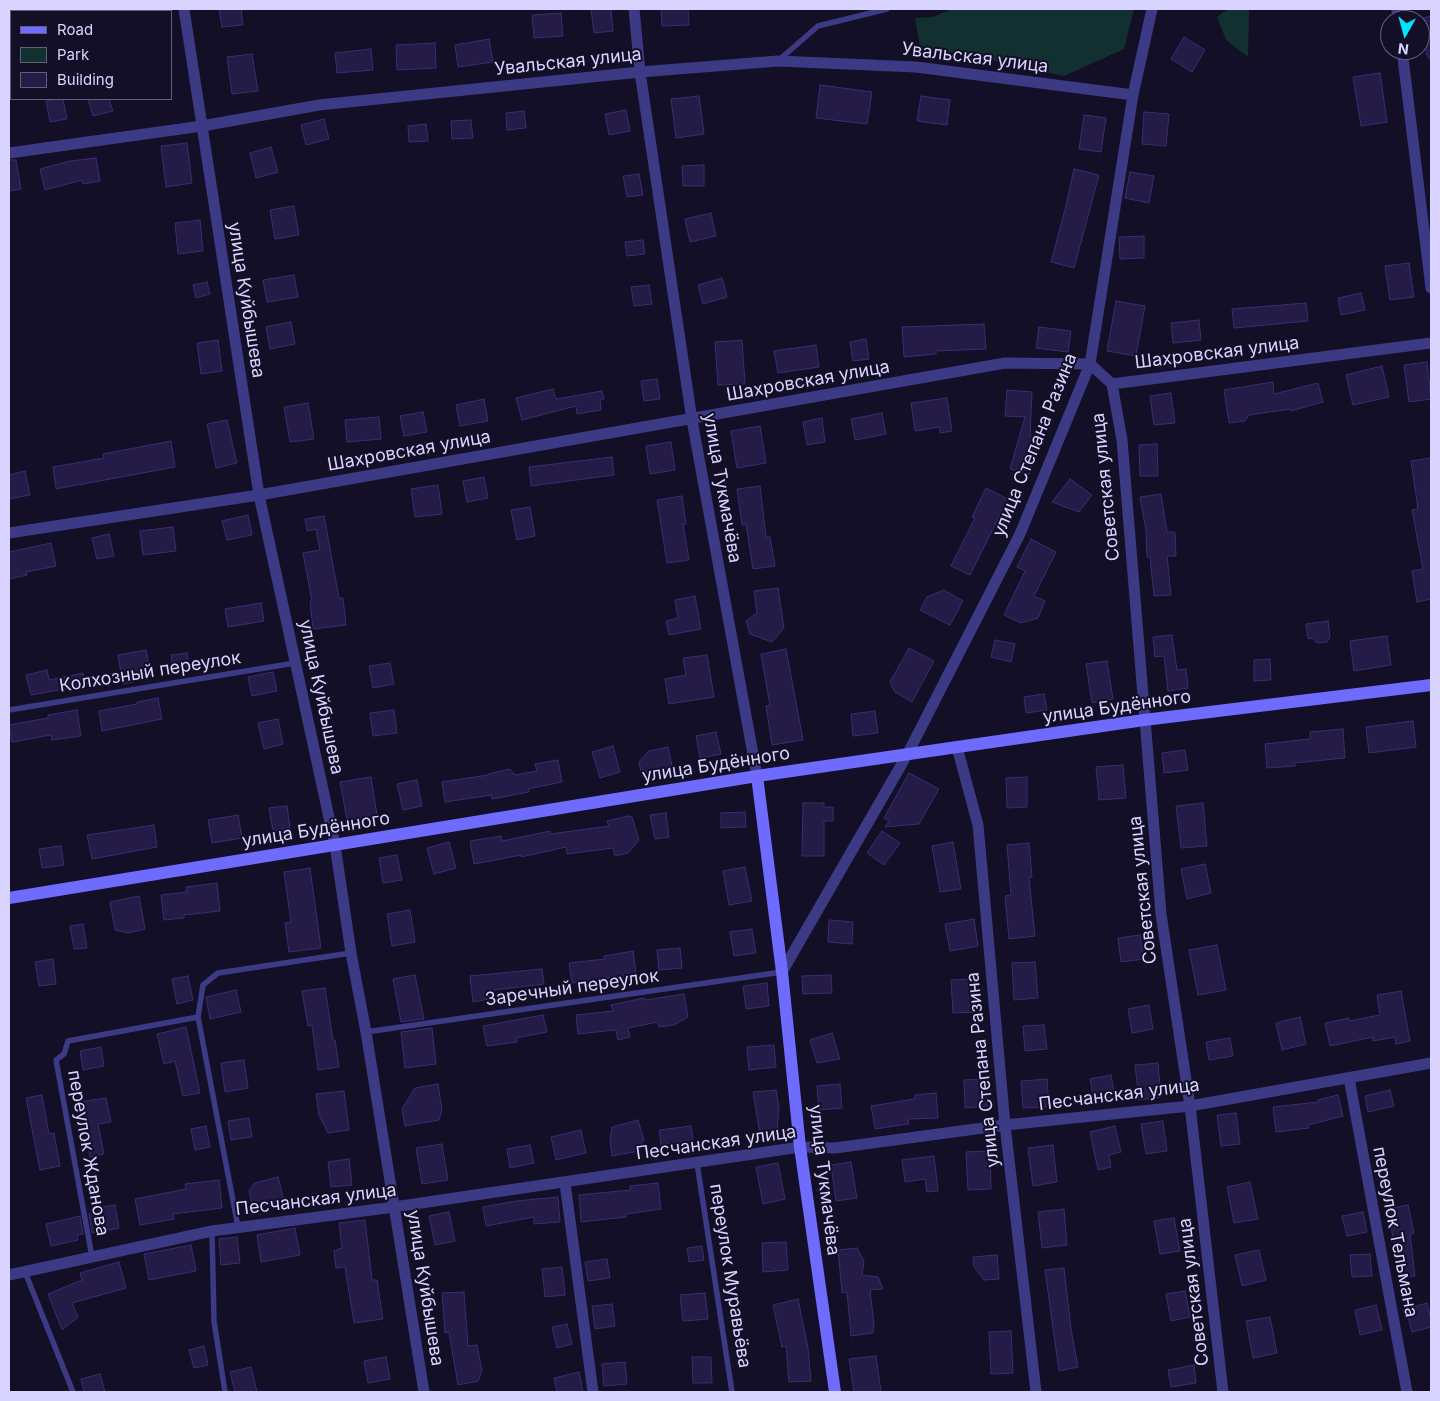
<!DOCTYPE html>
<html>
<head>
<meta charset="utf-8">
<style>
  body { margin:0 }
  #map { position:relative; width:1440px; height:1401px; overflow:hidden; background:#130f26; font-family:Inter,sans-serif }
  canvas { display:block }
  .frame { position:absolute; inset:0; border:10px solid #d9d4ff; pointer-events:none }
  .legend { position:absolute; left:10px; top:10px; width:162px; height:90px; box-sizing:border-box; background:#130f26; border:1px solid #625e7d; margin:0; padding:6px 9px; list-style:none; font-size:15px; color:#d9d4ff }
  .legend li { display:flex; align-items:center; gap:10px; height:25px }
  .legend b { width:25px; border:1px solid #625e7d }
  .north { position:absolute; left:1380px; top:10px; width:50px; height:50px; box-sizing:border-box; background:#130f26; border:1px solid #625e7d; border-radius:50%; rotate:187deg; font-size:14px; font-weight:700; line-height:20px; text-align:center; color:#d9d4ff }
  .north::after { content:''; display:block; margin:auto; width:18px; height:22px; background:#00e5ff; clip-path:polygon(50% 0,100% 100%,50% 72%,0 100%) }
</style>
</head>
<body>
<div id="map">
<canvas width="1440" height="1401"></canvas>
<div class="frame"></div>
<ul class="legend">
<li><b style="height:6px;background:#6f6bff"></b>Road</li>
<li><b style="height:14px;background:#12302f"></b>Park</li>
<li><b style="height:14px;background:#241b47"></b>Building</li>
</ul>
<div class="north">N</div>
</div>
<script>
const g = document.querySelector('canvas').getContext('2d');
g.lineJoin = 'round';
function fill(path, color) { g.fillStyle = color; g.fill(path, 'evenodd'); }
const toPath = rows => new Path2D(rows.map(r => 'M' + r).join(''));
function strokePath(path, color, width, dash) { g.strokeStyle = color; g.lineWidth = width; g.lineCap = dash ? 'butt' : 'round'; g.setLineDash(dash || []); g.stroke(path); }
function label(font, color, halo, rows, align = 'center') {
  g.font = font + ' Inter,sans-serif'; g.lineWidth = 4; g.setLineDash([]); g.textBaseline = 'middle'; g.strokeStyle = halo; g.fillStyle = color; for (const [text, x, y, turn = 0] of rows) {
    g.save(); g.translate(x, y); g.rotate((+turn || 0) * Math.PI / 180); g.textAlign = isNaN(turn) ? turn : align; if (halo) g.strokeText(text, 0, 0); g.fillText(text, 0, 0); g.restore();
  }
}
fill(toPath([
  [952,9,1134,9,1124,49,1064,76,984,58,920,47,915,18,933,17],
  [1228,9,1248,9,1249,10,1248,57,1226,40,1217,17]
]), '#12302f');
const building = toPath([
  [219,9,241,9,243,25,222,27,219,9],
  [591,9,611,9,613,31,594,33,591,9],
  [661,9,688,9,689,25,662,26,661,9],
  [561,13,563,36,534,38,532,15,561,13],
  [1431,16,1431,58,1428,58,1420,30,1420,19,1431,16],
  [1184,37,1205,50,1192,72,1171,59,1184,37],
  [489,39,493,62,458,67,455,45,489,39],
  [435,43,436,68,397,70,396,45,435,43],
  [371,49,373,70,337,73,335,53,371,49],
  [252,54,258,91,232,94,227,57,252,54],
  [1380,73,1387,122,1361,126,1353,77,1380,73],
  [820,85,872,92,867,124,816,118,820,85],
  [699,96,704,134,676,138,671,99,699,96],
  [921,96,950,100,947,125,917,121,921,96],
  [59,99,63,99,67,119,50,122,46,101,59,99],
  [88,99,109,99,113,111,93,116,88,99],
  [626,110,630,131,609,135,605,114,626,110],
  [524,111,526,128,507,130,506,113,524,111],
  [1144,112,1169,114,1166,146,1142,144,1144,112],
  [1084,115,1106,118,1101,152,1079,149,1084,115],
  [324,119,329,139,306,145,301,125,324,119],
  [471,120,473,138,452,139,451,121,471,120],
  [426,124,428,141,409,142,408,126,426,124],
  [187,143,192,183,166,187,161,146,187,143],
  [271,147,278,172,256,178,250,153,271,147],
  [96,158,100,181,83,184,82,180,45,190,40,169,70,161,96,158],
  [9,160,16,160,21,189,9,191,9,160],
  [704,165,704,186,683,186,682,166,704,165],
  [1074,169,1099,175,1074,268,1051,262,1066,206,1074,169],
  [1130,172,1154,176,1149,203,1125,198,1130,172],
  [639,174,643,195,627,197,623,176,639,174],
  [294,206,299,235,275,239,270,210,294,206],
  [711,213,716,236,690,242,685,219,711,213],
  [200,220,203,251,178,254,175,223,200,220],
  [1144,236,1144,258,1120,259,1119,237,1144,236],
  [643,240,645,254,627,256,625,242,643,240],
  [1409,263,1414,297,1390,300,1385,266,1409,263],
  [294,275,298,297,267,302,263,280,294,275],
  [722,278,727,297,703,304,698,285,722,278],
  [207,282,210,294,196,298,193,285,207,282],
  [649,285,652,304,634,306,631,287,649,285],
  [1361,293,1365,310,1341,315,1338,298,1361,293],
  [1116,301,1145,306,1136,356,1107,351,1116,301],
  [1306,303,1308,321,1234,328,1232,309,1306,303],
  [1199,320,1201,340,1173,343,1171,323,1199,320],
  [291,322,295,344,270,349,266,327,291,322],
  [984,324,986,349,936,351,936,354,904,357,902,327,984,324],
  [1039,327,1071,331,1068,352,1036,348,1039,327],
  [866,339,869,359,853,361,850,342,866,339],
  [218,340,222,371,201,374,197,343,218,340],
  [742,340,745,384,718,385,715,342,742,340],
  [816,345,819,367,778,373,774,351,816,345],
  [1427,362,1431,399,1409,402,1404,365,1427,362],
  [1382,366,1389,397,1353,405,1346,375,1382,366],
  [657,379,660,399,644,401,641,381,657,379],
  [1273,382,1274,394,1318,383,1323,402,1291,411,1290,409,1249,415,1245,421,1229,423,1224,390,1273,382],
  [553,389,556,399,602,391,604,399,600,400,601,410,577,414,576,406,522,420,516,398,553,389],
  [1007,390,1032,392,1030,436,1039,439,1029,475,1010,469,1025,417,1005,416,1007,390],
  [1171,393,1175,423,1154,425,1150,396,1171,393],
  [947,398,952,431,940,433,940,427,915,431,911,403,947,398],
  [484,399,488,421,460,426,456,405,484,399],
  [308,403,314,439,290,442,284,407,308,403],
  [423,412,427,432,404,436,400,416,423,412],
  [882,413,886,434,855,440,851,419,882,413],
  [379,417,381,439,347,442,345,420,379,417],
  [822,418,825,442,807,445,803,422,822,418],
  [227,420,237,463,216,468,207,424,227,420],
  [760,426,766,463,737,468,731,431,760,426],
  [171,441,175,467,56,489,53,467,104,458,103,454,171,441],
  [671,442,675,470,650,474,646,446,671,442],
  [1157,444,1158,476,1140,476,1139,445,1157,444],
  [612,457,614,475,531,486,529,467,612,457],
  [1431,458,1431,599,1417,602,1412,571,1423,569,1412,510,1418,509,1411,461,1431,458],
  [25,471,30,495,9,499,9,475,25,471],
  [484,477,488,498,467,502,463,481,484,477],
  [1070,479,1092,495,1079,512,1052,502,1070,479],
  [438,485,442,514,415,517,411,489,438,485],
  [760,486,766,537,770,537,775,566,753,569,746,524,742,525,737,489,760,486],
  [986,488,1008,499,970,575,951,566,975,518,972,517,986,488],
  [1161,494,1167,532,1175,532,1176,556,1167,556,1171,595,1154,596,1150,557,1147,557,1146,531,1140,497,1161,494],
  [682,496,686,524,683,524,689,560,667,563,657,500,682,496],
  [530,507,535,536,517,540,511,510,530,507],
  [248,515,252,535,227,540,222,521,248,515],
  [324,516,339,598,343,598,346,625,313,629,310,602,312,601,303,553,320,550,316,529,307,531,305,519,324,516],
  [173,527,176,551,143,555,140,531,173,527],
  [109,534,114,556,97,559,92,538,109,534],
  [1031,539,1056,552,1034,596,1045,601,1038,618,1021,623,1004,615,1025,571,1017,567,1031,539],
  [51,543,56,566,26,572,27,575,9,579,9,552,51,543],
  [778,588,784,628,772,642,750,634,746,621,757,613,754,591,778,588],
  [944,590,963,601,950,625,920,610,927,597,944,590],
  [695,596,701,629,669,635,666,621,678,618,675,600,695,596],
  [261,603,264,621,228,627,225,609,261,603],
  [1328,621,1330,637,1327,642,1317,643,1313,638,1308,639,1306,624,1328,621],
  [1172,635,1177,670,1186,669,1188,688,1168,691,1164,656,1155,657,1153,637,1172,635],
  [1387,636,1391,665,1354,671,1350,641,1387,636],
  [995,640,1015,644,1011,662,991,657,995,640],
  [909,648,934,661,912,702,895,692,890,682,909,648],
  [786,649,803,740,772,745,766,706,770,705,761,654,786,649],
  [146,650,150,670,131,673,133,682,123,684,118,655,146,650],
  [187,653,189,666,173,669,171,655,187,653],
  [707,655,714,697,669,704,665,679,686,675,683,658,707,655],
  [1270,659,1271,680,1254,681,1254,660,1270,659],
  [1107,661,1113,699,1092,703,1086,664,1107,661],
  [390,663,394,684,373,688,369,666,390,663],
  [47,670,49,680,83,673,85,685,31,695,26,675,47,670],
  [273,672,277,691,252,696,248,677,273,672],
  [1044,694,1047,710,1026,713,1024,697,1044,694],
  [158,698,162,719,102,731,99,711,137,704,137,702,158,698],
  [77,710,81,736,52,740,51,735,12,742,9,725,48,718,48,715,77,710],
  [394,710,397,733,373,736,370,713,394,710],
  [875,711,878,733,853,736,851,714,875,711],
  [278,719,283,744,264,749,258,723,278,719],
  [1413,721,1416,747,1369,753,1366,727,1413,721],
  [1343,729,1345,758,1295,763,1295,766,1267,768,1265,744,1310,739,1310,732,1343,729],
  [716,732,721,754,700,758,696,736,716,732],
  [613,746,620,772,600,778,592,752,613,746],
  [668,747,673,770,642,777,639,762,649,751,668,747],
  [1185,750,1188,770,1164,773,1162,753,1185,750],
  [558,760,562,782,528,789,529,792,492,799,492,795,445,802,442,782,488,775,488,774,510,769,515,775,537,771,535,764,558,760],
  [1123,765,1126,798,1099,800,1096,767,1123,765],
  [909,773,939,789,919,824,885,827,889,821,884,818,909,773],
  [371,777,377,815,347,820,340,782,371,777],
  [1027,777,1027,807,1007,808,1006,778,1027,777],
  [417,780,422,806,403,810,397,784,417,780],
  [803,803,824,803,824,807,833,807,833,821,824,821,824,856,802,856,803,803],
  [1203,803,1207,846,1181,848,1176,806,1203,803],
  [287,806,290,828,273,831,269,808,287,806],
  [745,812,746,827,721,828,721,813,745,812],
  [666,813,669,837,655,839,650,815,666,813],
  [238,815,242,838,212,843,208,820,238,815],
  [628,816,632,817,639,840,628,853,615,856,613,848,567,854,566,847,521,857,521,855,474,864,470,841,501,836,502,841,550,831,550,834,609,826,607,821,628,816],
  [154,825,157,847,92,859,87,835,154,825],
  [882,831,900,843,884,865,867,853,882,831],
  [449,842,456,868,434,874,427,848,449,842],
  [953,842,961,889,940,892,932,846,953,842],
  [1029,843,1032,877,1029,878,1035,936,1009,939,1005,896,1011,895,1007,845,1029,843],
  [61,846,64,865,42,868,39,849,61,846],
  [397,855,402,880,383,883,379,858,397,855],
  [1205,864,1211,893,1187,899,1181,869,1205,864],
  [745,867,752,901,729,905,723,871,745,867],
  [310,868,321,948,289,952,285,923,291,922,284,872,310,868],
  [217,883,220,911,184,915,184,918,164,920,161,895,187,892,186,887,217,883],
  [139,896,145,929,128,933,115,930,110,902,139,896],
  [410,910,415,942,392,946,387,914,410,910],
  [974,919,978,946,950,951,945,924,974,919],
  [829,920,853,922,852,944,828,942,829,920],
  [83,924,87,948,74,949,70,926,83,924],
  [752,929,756,953,734,956,730,932,752,929],
  [1140,935,1144,959,1121,962,1118,938,1140,935],
  [1217,945,1226,990,1198,995,1189,950,1217,945],
  [680,948,682,968,659,970,657,950,680,948],
  [633,951,636,974,572,983,569,963,605,959,604,956,633,951],
  [53,959,56,984,39,986,35,962,53,959],
  [1035,962,1038,998,1014,1000,1012,963,1035,962],
  [542,969,544,984,494,990,495,998,473,1002,470,976,542,969],
  [415,975,424,1019,401,1022,393,979,415,975],
  [831,975,832,993,803,994,802,976,831,975],
  [188,976,193,1000,177,1004,172,979,188,976],
  [973,979,975,1012,953,1013,951,980,973,979],
  [767,983,769,1006,746,1009,743,986,767,983],
  [325,988,333,1040,335,1040,339,1067,318,1070,312,1025,308,1026,302,991,325,988],
  [236,990,241,1012,210,1019,206,997,236,990],
  [1401,991,1410,1041,1396,1044,1395,1037,1373,1041,1373,1037,1330,1046,1325,1023,1349,1018,1349,1021,1380,1015,1377,995,1401,991],
  [684,994,688,1017,674,1025,659,1027,658,1022,628,1028,630,1037,618,1040,616,1030,578,1034,576,1015,613,1011,611,1005,644,998,645,1000,684,994],
  [1149,1005,1153,1029,1132,1033,1128,1009,1149,1005],
  [543,1015,547,1032,516,1038,517,1042,487,1046,483,1026,543,1015],
  [1300,1017,1306,1044,1282,1050,1276,1023,1300,1017],
  [1044,1025,1047,1049,1025,1051,1023,1026,1044,1025],
  [186,1027,200,1093,183,1096,175,1061,164,1064,157,1034,186,1027],
  [432,1028,436,1064,405,1068,401,1032,432,1028],
  [832,1033,840,1059,817,1063,810,1040,832,1033],
  [1230,1038,1233,1056,1209,1060,1206,1042,1230,1038],
  [774,1045,776,1067,749,1070,747,1047,774,1045],
  [101,1047,104,1066,83,1070,80,1051,101,1047],
  [244,1060,248,1088,225,1092,221,1063,244,1060],
  [1158,1063,1161,1097,1139,1100,1135,1065,1158,1063],
  [1111,1075,1115,1097,1094,1100,1090,1079,1111,1075],
  [985,1079,987,1106,965,1108,964,1080,985,1079],
  [1047,1079,1049,1107,1023,1108,1021,1081,1047,1079],
  [438,1084,442,1110,439,1120,405,1126,402,1109,415,1088,438,1084],
  [840,1084,842,1108,819,1110,817,1086,840,1084],
  [776,1090,779,1108,777,1131,760,1134,753,1092,776,1090],
  [1390,1090,1394,1106,1368,1112,1365,1096,1390,1090],
  [344,1091,349,1130,328,1133,319,1115,316,1094,344,1091],
  [936,1093,938,1118,908,1119,909,1124,875,1129,871,1106,915,1099,915,1095,936,1093],
  [42,1095,49,1134,54,1133,60,1166,40,1170,26,1098,42,1095],
  [1338,1095,1343,1116,1308,1125,1309,1128,1276,1132,1273,1107,1318,1102,1318,1100,1338,1095],
  [106,1098,111,1122,98,1124,104,1154,90,1157,80,1102,106,1098],
  [1236,1113,1240,1144,1221,1146,1217,1115,1236,1113],
  [249,1118,252,1137,231,1140,228,1121,249,1118],
  [638,1120,644,1140,634,1152,612,1156,610,1139,612,1127,638,1120],
  [1163,1121,1167,1151,1146,1154,1141,1124,1163,1121],
  [206,1126,210,1147,195,1150,191,1129,206,1126],
  [691,1126,693,1140,661,1145,659,1130,691,1126],
  [1115,1126,1121,1152,1109,1155,1111,1167,1098,1170,1090,1132,1115,1126],
  [581,1130,586,1153,556,1160,551,1137,581,1130],
  [442,1144,448,1180,422,1184,416,1148,442,1144],
  [530,1145,534,1163,510,1168,507,1149,530,1145],
  [1053,1145,1057,1182,1033,1186,1028,1148,1053,1145],
  [990,1151,991,1189,968,1190,966,1152,990,1151],
  [934,1156,938,1191,927,1192,925,1179,905,1182,902,1160,934,1156],
  [349,1159,352,1185,331,1187,328,1162,349,1159],
  [851,1162,857,1198,836,1201,831,1165,851,1162],
  [778,1163,785,1199,763,1204,756,1167,778,1163],
  [278,1177,284,1201,253,1208,249,1191,255,1183,278,1177],
  [219,1180,222,1208,173,1214,174,1219,140,1225,135,1199,186,1189,185,1184,219,1180],
  [1250,1182,1258,1219,1234,1223,1227,1187,1250,1182],
  [658,1183,661,1209,626,1214,626,1217,581,1222,579,1195,630,1190,630,1186,658,1183],
  [558,1197,560,1222,534,1224,534,1217,486,1226,483,1207,516,1201,558,1197],
  [115,1205,119,1228,92,1233,89,1214,92,1213,91,1209,115,1205],
  [1408,1205,1414,1233,1410,1234,1415,1276,1398,1278,1395,1249,1388,1209,1408,1205],
  [1064,1209,1067,1245,1042,1248,1038,1212,1064,1209],
  [449,1212,455,1241,435,1245,429,1216,449,1212],
  [1363,1212,1367,1232,1347,1236,1342,1216,1363,1212],
  [80,1216,83,1234,77,1235,78,1240,51,1246,46,1224,80,1216],
  [1174,1218,1180,1251,1160,1254,1154,1221,1174,1218],
  [365,1220,372,1280,377,1280,383,1319,354,1323,345,1267,336,1268,334,1251,342,1248,339,1223,365,1220],
  [295,1228,300,1255,261,1262,257,1235,295,1228],
  [237,1237,240,1263,221,1265,219,1239,237,1237],
  [786,1242,788,1270,763,1272,762,1243,786,1242],
  [191,1245,196,1271,149,1280,144,1254,191,1245],
  [702,1246,704,1260,689,1262,687,1248,702,1246],
  [857,1248,864,1261,862,1275,878,1277,883,1289,870,1290,874,1325,873,1333,851,1336,847,1292,842,1293,838,1250,857,1248],
  [1259,1250,1266,1280,1242,1286,1235,1255,1259,1250],
  [1370,1254,1372,1276,1352,1277,1350,1255,1370,1254],
  [997,1255,999,1279,984,1280,974,1267,973,1257,997,1255],
  [607,1259,610,1278,588,1281,585,1262,607,1259],
  [119,1262,126,1288,72,1303,78,1317,62,1330,48,1294,82,1280,80,1273,119,1262],
  [562,1267,565,1295,545,1297,542,1269,562,1267],
  [1064,1268,1071,1329,1078,1367,1059,1371,1045,1270,1064,1268],
  [1185,1291,1190,1317,1171,1321,1166,1294,1185,1291],
  [464,1292,468,1346,477,1345,482,1371,478,1381,458,1385,449,1332,445,1333,442,1293,464,1292],
  [705,1293,708,1319,683,1321,680,1295,705,1293],
  [798,1299,808,1348,811,1381,789,1382,786,1346,782,1347,773,1305,798,1299],
  [1427,1303,1431,1320,1431,1327,1412,1332,1406,1309,1427,1303],
  [612,1304,615,1326,595,1329,592,1306,612,1304],
  [1376,1305,1382,1330,1360,1335,1355,1310,1376,1305],
  [1270,1317,1277,1353,1253,1358,1246,1321,1270,1317],
  [567,1324,572,1344,557,1348,552,1327,567,1324],
  [1011,1331,1013,1373,991,1374,989,1332,1011,1331],
  [204,1346,208,1365,194,1368,189,1350,204,1346],
  [876,1356,881,1392,854,1392,849,1359,876,1356],
  [386,1357,390,1379,368,1383,364,1361,386,1357],
  [692,1357,711,1357,712,1383,693,1383,692,1357],
  [625,1362,627,1384,604,1386,602,1364,625,1362],
  [1194,1365,1196,1383,1171,1387,1168,1370,1194,1365],
  [251,1367,257,1392,235,1392,230,1372,251,1367],
  [579,1372,583,1392,557,1392,554,1378,579,1372],
  [100,1374,105,1392,84,1392,81,1379,100,1374]
]);
fill(building, '#241b47');
strokePath(building, '#3b2d73', 1);
strokePath(toPath([
  [779,60,818,26,887,9],
  [9,710,295,663],
  [366,1032,782,972],
  [697,1163,732,1392],
  [238,1227,198,1017,203,985,218,973,351,953],
  [212,1231,214,1321,225,1392],
  [92,1257,56,1060,64,1054,68,1041,198,1017],
  [25,1272,73,1392]
]), '#3d3a85', 5.5);
strokePath(toPath([
  [184,9,259,495,335,845,351,953,366,1032,424,1392],
  [634,9,640,72,692,420,757,776],
  [1397,9,1398,20],
  [1402,50,1431,288],
  [9,153,202,126,319,105,640,72,778,61,916,67,1133,95],
  [1112,384,1122,440,1161,914,1190,1106,1223,1392],
  [9,533,259,495,1005,363,1090,364,1112,384,1431,343],
  [957,747,978,825,1005,1125,1036,1392],
  [782,972,907,755,1020,534,1090,364,1133,95,1152,9],
  [1349,1078,1407,1392],
  [565,1183,593,1392],
  [9,1275,212,1231,394,1207,800,1147,835,1148,1005,1125,1190,1106,1431,1063]
]), '#3d3a85', 11);
strokePath(toPath([
  [757,776,782,972,800,1147,835,1392],
  [9,898,757,776,1144,720,1431,685]
]), '#6f6bff', 12);
label('18px', '#d9d4ff', '#130f26', [
  ["Увальская улица",975,58,7],
  ["Увальская улица",568,62,-6],
  ["улица Куйбышева",246,300,81],
  ["Шахровская улица",1217,353,-7],
  ["Шахровская улица",808,381,-10],
  ["улица Степана Разина",1035,445,-68],
  ["Шахровская улица",409,451,-10],
  ["Советская улица",1106,487,-96],
  ["улица Тукмачёва",722,488,80],
  ["Колхозный переулок",150,672,-9],
  ["улица Куйбышева",321,697,78],
  ["улица Будённого",1117,707,-8],
  ["улица Будённого",716,765,-9],
  ["улица Будённого",316,830,-9],
  ["Советская улица",1143,890,-96],
  ["Заречный переулок",572,988,-8],
  ["улица Степана Разина",983,1070,-96],
  ["Песчанская улица",1119,1095,-7],
  ["Песчанская улица",716,1143,-8],
  ["переулок Жданова",88,1153,80],
  ["улица Тукмачёва",824,1180,83],
  ["Песчанская улица",316,1200,-7],
  ["переулок Тельмана",1395,1232,79],
  ["переулок Муравьёва",730,1276,81],
  ["улица Куйбышева",425,1288,81],
  ["Советская улица",1194,1292,-97]
]);
</script>
</body>
</html>
